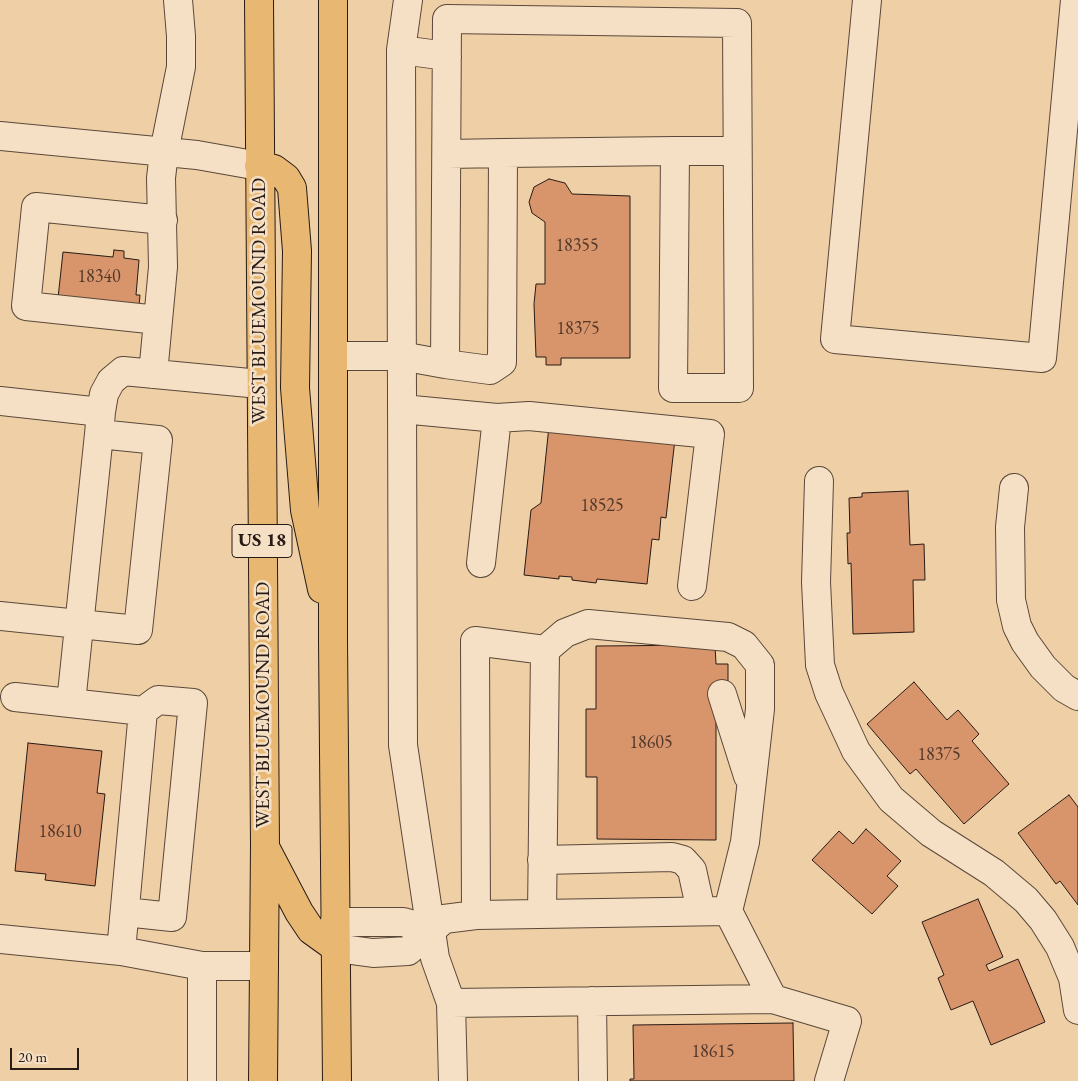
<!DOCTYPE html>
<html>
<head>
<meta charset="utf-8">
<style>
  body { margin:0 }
  #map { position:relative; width:1078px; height:1081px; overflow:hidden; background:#efd0a6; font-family:"EB Garamond",serif }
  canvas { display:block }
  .scale { position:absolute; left:10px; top:1048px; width:69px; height:22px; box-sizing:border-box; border:2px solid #281b15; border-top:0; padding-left:6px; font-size:15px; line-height:18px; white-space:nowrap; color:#281b15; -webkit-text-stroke:4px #f5e0c5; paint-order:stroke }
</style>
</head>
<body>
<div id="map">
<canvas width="1078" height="1081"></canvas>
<div class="scale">20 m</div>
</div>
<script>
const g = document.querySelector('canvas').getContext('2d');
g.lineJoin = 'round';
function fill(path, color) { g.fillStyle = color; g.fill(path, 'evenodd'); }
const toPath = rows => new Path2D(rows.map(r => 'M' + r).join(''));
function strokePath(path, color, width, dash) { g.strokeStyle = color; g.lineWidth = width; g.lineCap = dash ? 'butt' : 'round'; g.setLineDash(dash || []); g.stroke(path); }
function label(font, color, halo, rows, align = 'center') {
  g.font = font + ' "EB Garamond",serif'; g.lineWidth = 5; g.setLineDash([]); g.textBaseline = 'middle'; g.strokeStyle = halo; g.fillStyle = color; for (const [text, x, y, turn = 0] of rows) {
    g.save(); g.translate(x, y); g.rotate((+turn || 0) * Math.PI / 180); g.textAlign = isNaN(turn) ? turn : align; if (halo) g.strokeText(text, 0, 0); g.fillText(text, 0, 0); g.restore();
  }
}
const building = toPath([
  [549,179,565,183,572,194,630,196,630,358,561,358,561,365,546,365,546,357,536,357,534,304,536,284,545,284,545,222,532,213,529,202,534,187,549,179],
  [114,250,124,251,124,258,139,260,136,295,140,295,139,306,58,298,63,252,113,257,114,250],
  [549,426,675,439,666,518,661,517,659,540,652,539,647,584,597,579,596,583,572,580,572,577,559,576,559,579,524,575,531,510,541,503,549,426],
  [908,491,910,545,924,544,925,580,913,580,914,632,853,634,851,563,848,564,847,533,850,533,849,498,862,497,862,493,908,491],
  [715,645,716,664,728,664,728,693,716,696,716,840,597,839,597,777,586,777,586,709,596,709,596,646,715,645],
  [914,682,947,720,958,710,979,734,972,741,1009,784,964,824,916,769,910,774,867,724,914,682],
  [28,743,102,751,97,793,105,794,95,886,45,880,46,874,15,871,28,743],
  [1069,795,1078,807,1078,905,1060,881,1056,884,1018,833,1069,795],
  [866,829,901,861,887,876,898,886,872,914,812,860,839,831,853,844,866,829],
  [978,899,1003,957,986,965,989,971,1018,959,1045,1022,991,1045,973,1001,951,1010,938,978,944,975,922,922,978,899],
  [793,1023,794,1081,630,1081,630,1079,634,1079,633,1025,793,1023]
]);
fill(building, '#d8946b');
strokePath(building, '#281b15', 1);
const minor = toPath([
  [408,0,401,50,403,745,435,958,451,1003,453,1081],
  [867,0,835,339,1042,358,1075,0],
  [401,50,447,56],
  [0,136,197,155,259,166],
  [675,151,737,151],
  [448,154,503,153],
  [158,320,26,306,36,207,163,220],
  [334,356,401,356,445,364,490,370,502,362,503,153,675,151,673,388,739,388,737,23,447,19,445,364],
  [153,374,163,267,161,178,164,152,181,67,181,36,178,0],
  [0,401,101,412,104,394,111,381,123,371,260,384],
  [402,409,497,418,529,416,710,434,692,586],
  [819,481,816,582,820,665,829,693,856,751,891,799,931,833,994,873,1026,900,1043,920,1060,947,1073,978,1078,1010],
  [1014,488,1010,527,1011,600,1017,626,1025,642,1043,667,1064,688,1078,696],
  [481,563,497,418],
  [0,616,138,630,158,440,99,434,101,412],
  [722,694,748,776],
  [15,697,143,711,158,700,193,703,172,917,125,912],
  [71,703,99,434],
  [542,860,672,857,683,860,692,870,701,911],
  [728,911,773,999,847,1021,829,1081],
  [542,914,545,650],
  [335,922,403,922,431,930],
  [0,939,121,951,202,966],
  [336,948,373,953,408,951,444,919,476,915,728,911,745,842,760,709,760,665,744,645,728,637,588,624,565,633,545,650,475,641,476,915],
  [121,951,143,711],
  [592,1001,593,1081],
  [451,1003,773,999],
  [202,1081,202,966,264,966]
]);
const major = toPath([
  [259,0,265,845,263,1081],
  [333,0,333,641,337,1081],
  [259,166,274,169,286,178,292,188,297,251,295,388,305,510,322,589],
  [266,849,299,912,311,930,336,948]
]);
strokePath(minor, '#5a4839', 30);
strokePath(major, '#281b15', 30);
strokePath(minor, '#f5e0c5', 28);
strokePath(major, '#e8b873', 28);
label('18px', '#54392a', null, [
  ["18355",577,246],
  ["18340",99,277],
  ["18375",578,329],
  ["18525",602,506],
  ["18605",651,743],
  ["18375",939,755],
  ["18610",60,832],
  ["18615",713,1052]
]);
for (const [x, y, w] of [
  [262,541,60]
]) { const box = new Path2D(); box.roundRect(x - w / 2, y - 16.5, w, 33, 4); g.fillStyle = '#f5e0c5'; g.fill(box); strokePath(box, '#281b15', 1); }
label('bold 19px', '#281b15', null, [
  ["US 18",262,541]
]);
label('20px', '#281b15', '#f5e0c5', [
  ["WEST BLUEMOUND ROAD",260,301,-90],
  ["WEST BLUEMOUND ROAD",264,705,-90]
]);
</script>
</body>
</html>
